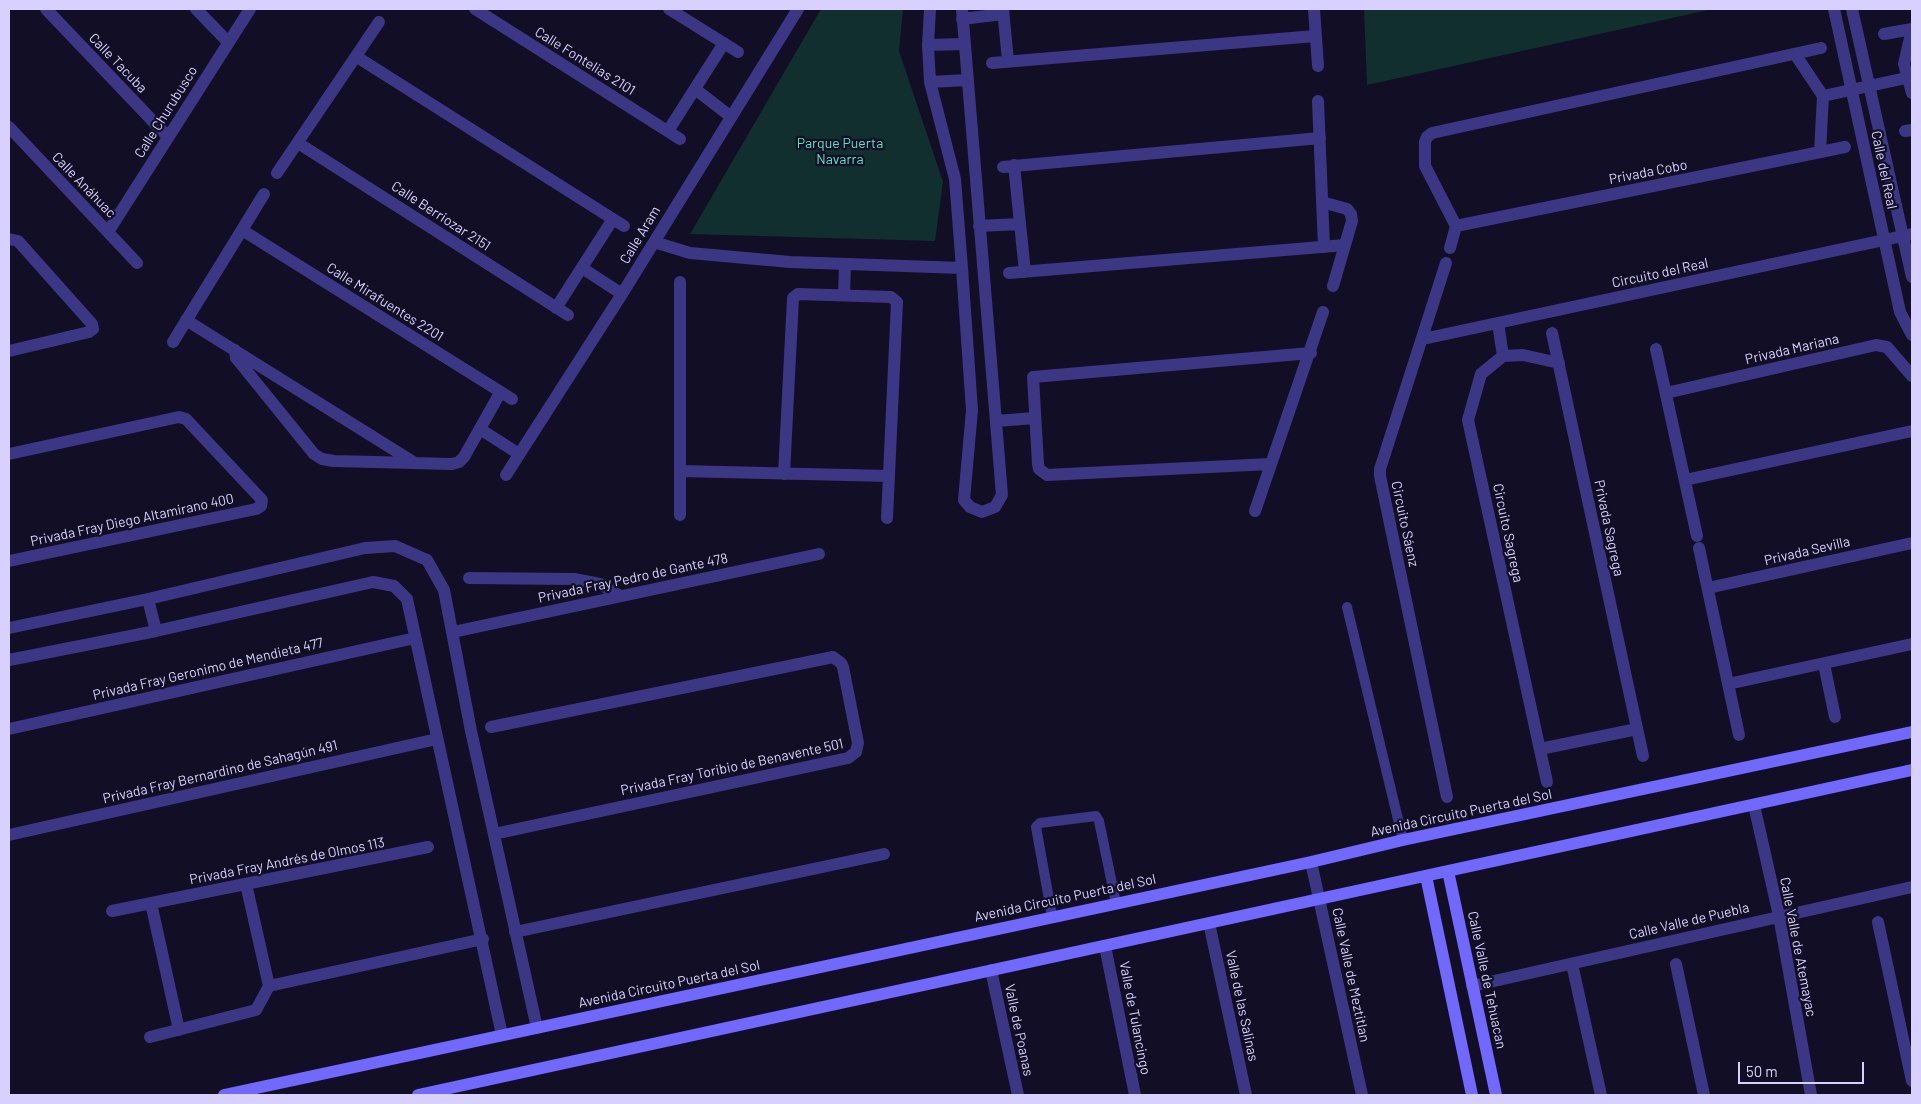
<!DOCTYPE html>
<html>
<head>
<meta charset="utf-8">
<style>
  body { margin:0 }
  #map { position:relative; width:1921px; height:1104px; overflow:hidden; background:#120e25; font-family:Barlow,sans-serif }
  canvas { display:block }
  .frame { position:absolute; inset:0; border:10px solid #d8d1ff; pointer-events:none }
  .scale { position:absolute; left:1738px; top:1062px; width:126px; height:22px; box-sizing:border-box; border:2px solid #d8d1ff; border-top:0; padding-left:6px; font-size:15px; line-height:18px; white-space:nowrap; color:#d8d1ff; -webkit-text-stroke:4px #120e25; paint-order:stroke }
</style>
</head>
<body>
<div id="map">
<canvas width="1921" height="1104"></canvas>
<div class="frame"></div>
<div class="scale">50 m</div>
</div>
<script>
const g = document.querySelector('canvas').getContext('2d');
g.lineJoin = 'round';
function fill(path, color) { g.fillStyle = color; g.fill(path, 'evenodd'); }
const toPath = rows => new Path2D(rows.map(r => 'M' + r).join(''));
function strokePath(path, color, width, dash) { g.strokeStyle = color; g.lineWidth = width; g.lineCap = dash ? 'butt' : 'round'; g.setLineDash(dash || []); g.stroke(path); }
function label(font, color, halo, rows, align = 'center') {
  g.font = font + ' Barlow,sans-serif'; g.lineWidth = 4.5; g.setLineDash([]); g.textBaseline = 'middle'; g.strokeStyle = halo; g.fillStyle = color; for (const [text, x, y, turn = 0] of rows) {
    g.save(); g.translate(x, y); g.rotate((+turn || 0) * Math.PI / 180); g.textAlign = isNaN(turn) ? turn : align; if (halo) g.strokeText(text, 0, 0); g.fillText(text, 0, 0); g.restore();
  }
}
fill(toPath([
  [821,9,903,9,899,51,943,182,935,241,690,234],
  [1364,9,1713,9,1367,85]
]), '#112f2f');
strokePath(toPath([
  [1347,607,1403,840],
  [1052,916,1036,827,1040,823,1096,816,1099,821,1116,903]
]), '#3c3785', 10);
strokePath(toPath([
  [46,9,168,137],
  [196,9,228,42],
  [475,9,680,139],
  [669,9,738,52],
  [930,9,928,45,930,82,955,179,962,268,972,410,964,500,970,507,982,512,995,507,1002,495,962,9],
  [1003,9,1008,61],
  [1314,9,1318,66],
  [1834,9,1900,312,1912,335],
  [1852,9,1912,277],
  [962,19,1003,14],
  [1912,29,1904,64,1912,93],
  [1884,34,1912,29],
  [928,45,965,44],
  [1795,54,1823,96,1820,152],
  [357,57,624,226],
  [992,63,1315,36],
  [930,82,967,80],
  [695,89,730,116],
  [1823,96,1906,78],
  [1318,101,1324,247],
  [9,127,137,263],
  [668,131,724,43],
  [1905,131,1912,130],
  [298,143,568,315],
  [1014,165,1025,272],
  [1003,167,1320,138],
  [277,173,379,22],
  [1322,202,1347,209,1351,214,1352,221,1333,286],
  [979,226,1020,224],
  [1456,226,1845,147],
  [242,230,512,399],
  [108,232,250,9],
  [9,239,18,241,92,324,93,329,89,332,9,351],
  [654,242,690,253,790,262,962,268],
  [1450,248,1456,226,1425,166,1425,142,1427,137,1432,133,1821,48],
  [1446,263,1380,469,1380,476,1447,797],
  [582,268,622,294],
  [1009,273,1345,245],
  [844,295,845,264],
  [556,308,613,219],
  [186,320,415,463],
  [1498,323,1503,356],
  [1552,333,1643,756],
  [1423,339,1912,234],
  [173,342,264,194],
  [1656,349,1697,536],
  [235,350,236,358,241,364,314,454,322,459,334,461,452,464,459,462,464,457,500,393],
  [1666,393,1876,345,1887,347,1912,376],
  [996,421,1035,418],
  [480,429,519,454],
  [9,454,179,417,186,419,262,500,261,506,256,509,9,561],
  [1270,464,1047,475,1039,469,1038,464,1033,377,1311,353],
  [681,471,888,476],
  [784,474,793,298,798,294,891,297,897,302,887,518],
  [506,475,622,294,798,9],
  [1685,480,1912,431],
  [1255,511,1323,312],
  [680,515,680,282],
  [1699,548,1739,735],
  [469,578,574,579,600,584,620,596],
  [1708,588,1912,543],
  [148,599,156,631],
  [9,628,148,599,365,548,395,546,427,560,444,590,471,731,537,1028],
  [453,632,819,554],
  [9,660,156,631,373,582,394,586,407,599,502,1035],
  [1824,664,1835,717],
  [1728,684,1912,644],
  [491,727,833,657,841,663,843,667,858,743,856,752,848,758,494,834],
  [9,729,415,638],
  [1540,749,1637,729],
  [1547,782,1468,420,1481,374,1503,356,1523,355,1559,363],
  [1754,805,1779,916,1811,1095],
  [9,835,437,739],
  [1311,862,1362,1095],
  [246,884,269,986],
  [151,903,179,1030],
  [112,911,428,847],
  [1878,922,1912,1081],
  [1209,923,1246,1095],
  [515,932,884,854],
  [1105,946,1135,1095],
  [1572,964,1601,1095],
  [1676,964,1704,1095],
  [991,970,1018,1095],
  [1472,986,1912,887],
  [150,1037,256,1010,269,986,483,939]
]), '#3c3785', 12);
strokePath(toPath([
  [1448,871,1496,1095],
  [1426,876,1472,1095],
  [224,1095,1311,862,1403,840,1912,732],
  [418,1095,1912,770]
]), '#7068ff', 12);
label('14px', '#d8d1ff', '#120e25', [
  ["Calle Fontelias 2101",585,61,32],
  ["Calle Tacuba",118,63,46],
  ["Calle Churubusco",166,112,-58],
  ["Calle del Real",1884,170,78],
  ["Privada Cobo",1648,172,-11],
  ["Calle Anáhuac",84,185,46],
  ["Calle Berriozar 2151",441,216,33],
  ["Calle Aram",640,235,-59],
  ["Circuito del Real",1660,273,-12],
  ["Calle Mirafuentes 2201",385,302,32],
  ["Privada Mariana",1792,349,-13],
  ["Privada Fray Diego Altamirano 400",132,520,-12],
  ["Circuito Sáenz",1405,524,78],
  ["Privada Sagrega",1609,528,78],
  ["Circuito Sagrega",1508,533,78],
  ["Privada Sevilla",1807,551,-13],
  ["Privada Fray Pedro de Gante 478",633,578,-12],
  ["Privada Fray Geronimo de Mendieta 477",208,669,-13],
  ["Privada Fray Toribio de Benavente 501",732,767,-12],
  ["Privada Fray Bernardino de Sahagún 491",220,772,-13],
  ["Avenida Circuito Puerta del Sol",1461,813,-12],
  ["Privada Fray Andrés de Olmos 113",287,861,-11],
  ["Avenida Circuito Puerta del Sol",1065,898,-12],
  ["Calle Valle de Puebla",1689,921,-13],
  ["Calle Valle de Atemayac",1798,947,79],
  ["Calle Valle de Meztitlan",1351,975,78],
  ["Calle Valle de Tehuacan",1487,980,78],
  ["Avenida Circuito Puerta del Sol",669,984,-12],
  ["Valle de las Salinas",1242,1006,78],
  ["Valle de Tulancingo",1135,1018,79],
  ["Valle de Poanas",1019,1030,78]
]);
label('14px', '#5ae3c4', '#120e25', [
  ["Parque Puerta",840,143],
  ["Navarra",840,159]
]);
</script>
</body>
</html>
